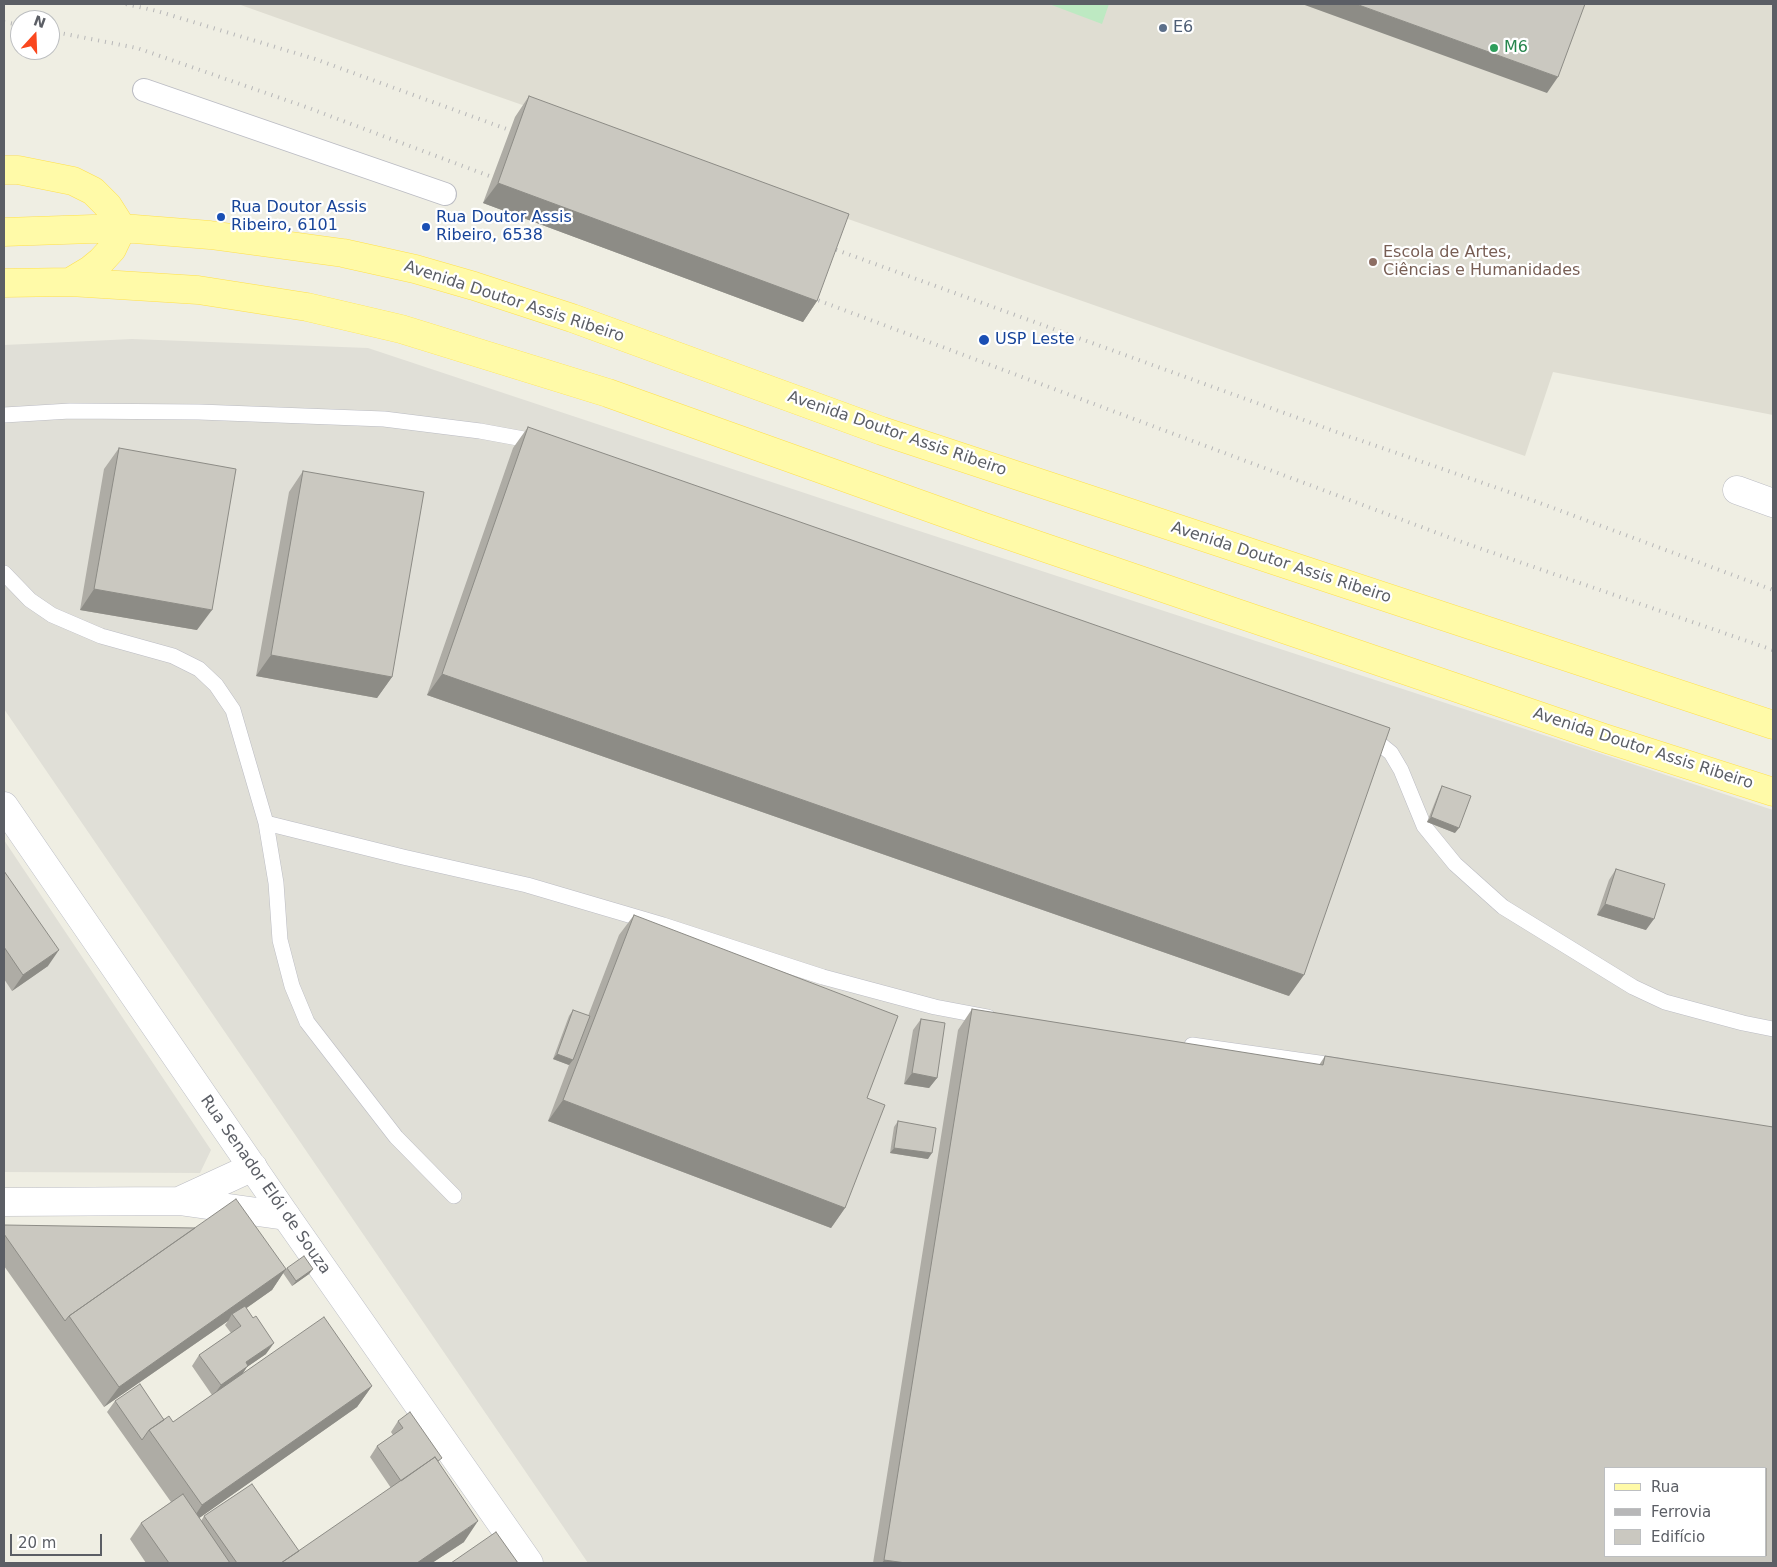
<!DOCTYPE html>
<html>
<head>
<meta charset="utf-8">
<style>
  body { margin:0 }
  #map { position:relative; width:1777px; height:1567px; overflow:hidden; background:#efeee3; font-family:"DejaVu Sans",sans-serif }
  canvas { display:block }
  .frame { position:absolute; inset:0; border:5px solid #5b5e65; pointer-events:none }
  .legend { position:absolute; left:1604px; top:1467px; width:162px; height:90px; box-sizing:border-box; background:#fff; border:1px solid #bdbfc1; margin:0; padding:6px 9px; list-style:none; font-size:15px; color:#5b5e65 }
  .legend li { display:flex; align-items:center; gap:10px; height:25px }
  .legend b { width:25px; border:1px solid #bdbfc1 }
  .north { position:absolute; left:10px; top:10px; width:50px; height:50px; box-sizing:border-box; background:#fff; border:1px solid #bdbfc1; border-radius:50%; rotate:20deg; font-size:14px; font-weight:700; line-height:20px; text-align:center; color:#5b5e65 }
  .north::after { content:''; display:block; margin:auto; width:18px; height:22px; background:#fa471e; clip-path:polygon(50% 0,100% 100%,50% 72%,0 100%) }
  .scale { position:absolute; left:10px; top:1534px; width:92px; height:22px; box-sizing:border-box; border:2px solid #5b5e65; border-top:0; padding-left:6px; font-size:15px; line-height:18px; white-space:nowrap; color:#5b5e65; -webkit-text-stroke:4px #fff; paint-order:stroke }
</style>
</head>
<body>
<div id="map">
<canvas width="1777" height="1567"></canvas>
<div class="frame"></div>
<ul class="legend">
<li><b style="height:6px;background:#fffaa8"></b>Rua</li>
<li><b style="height:6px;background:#b7b7b8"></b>Ferrovia</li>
<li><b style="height:14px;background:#cac8c0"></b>Edifício</li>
</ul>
<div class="north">N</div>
<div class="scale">20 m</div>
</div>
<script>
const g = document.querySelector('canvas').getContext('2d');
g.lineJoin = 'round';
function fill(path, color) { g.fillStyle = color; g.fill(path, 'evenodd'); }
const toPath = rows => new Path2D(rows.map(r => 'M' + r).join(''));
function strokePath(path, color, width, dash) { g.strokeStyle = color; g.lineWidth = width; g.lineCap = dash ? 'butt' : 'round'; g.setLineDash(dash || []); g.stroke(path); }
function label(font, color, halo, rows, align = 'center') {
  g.font = font + ' "DejaVu Sans",sans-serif'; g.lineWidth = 4.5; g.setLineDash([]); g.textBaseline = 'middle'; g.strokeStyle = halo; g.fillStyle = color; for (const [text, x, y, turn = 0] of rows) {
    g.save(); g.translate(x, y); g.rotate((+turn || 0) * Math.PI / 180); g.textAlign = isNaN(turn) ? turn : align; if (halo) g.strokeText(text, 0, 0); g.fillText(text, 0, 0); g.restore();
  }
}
fill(toPath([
  [132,339,368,348,904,526,1773,810,1773,1563,588,1563,4,709,4,345],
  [1606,1468,1766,1468,1766,1556,1606,1556],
  [4,840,211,1150,200,1173,4,1172]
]), '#e0dfd7');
fill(toPath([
  [238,4,1773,4,1773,415,1553,372,1525,456,491,94]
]), '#dfddd2');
fill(toPath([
  [1049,4,1109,4,1102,24]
]), '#bde9c2');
const service = toPath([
  [4,415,70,411,199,412,384,419,480,431,540,442],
  [4,573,30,600,52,615,101,636,173,656,199,669,216,685,233,710,266,823,276,883,280,940,292,986,307,1022,396,1137,454,1196],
  [1367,736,1375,740,1391,753,1401,770,1424,826,1455,864,1503,907,1633,987,1665,1002,1743,1023,1773,1029],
  [266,823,403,857,527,885,663,925,823,977,935,1007,988,1017],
  [1192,1045,1340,1066]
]);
const pedestrian = toPath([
  [144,90,445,194]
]);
const minor = toPath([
  [1737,490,1773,503],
  [179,1201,253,1167],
  [4,1202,179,1201,286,1216]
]);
const secondary = toPath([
  [4,806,286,1216,529,1563]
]);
const primary = toPath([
  [4,170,18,170,73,181,93,191,108,206,122,228],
  [4,232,122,228,210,235,343,253,415,269,474,286,572,318,882,431,1773,725],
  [70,282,90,270,101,261,112,249,122,228],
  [4,283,70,282,198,290,307,307,401,329,608,393,981,526,1604,738,1773,792]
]);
strokePath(service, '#bbbcc3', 16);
strokePath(pedestrian, '#bbbcc3', 24);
strokePath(minor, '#bbbcc3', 29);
strokePath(secondary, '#bcbec6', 29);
strokePath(primary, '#ffe04c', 29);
strokePath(service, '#fff', 15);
strokePath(pedestrian, '#fff', 22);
strokePath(minor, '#fff', 28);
strokePath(secondary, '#fff', 28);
strokePath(primary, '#fffaa8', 28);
strokePath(toPath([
  [126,4,157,11,315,59,523,135],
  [4,22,20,25],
  [50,31,137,48,306,107,492,177],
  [823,245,1342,434,1529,499,1773,590],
  [812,298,1456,540,1773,650]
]), '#b7b7b8', 4, [1, 6]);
fill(toPath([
  [529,96,817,301,803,322,483,203,515,117],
  [528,427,1289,996,427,695,513,448],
  [119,448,197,630,80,610,104,469],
  [303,471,392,677,377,698,256,676,289,492],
  [1442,786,1455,833,1427,822,1439,792],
  [1616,869,1646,930,1597,915,1609,880],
  [4,871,48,966,12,991,4,979],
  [634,915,867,1098,845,1208,831,1228,548,1121,569,1065,553,1059,569,1016,573,1010,588,1016,619,935],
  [972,1009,1319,1065,1325,1056,1773,1563,873,1563,958,1030],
  [921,1019,937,1078,929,1088,904,1084,913,1030],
  [898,1121,928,1159,890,1153,894,1127],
  [4,1225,286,1269,287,1268,313,1269,309,1274,292,1286,283,1273,272,1290,246,1308,266,1354,247,1367,242,1375,372,1386,357,1407,199,1518,201,1521,204,1516,299,1551,391,1488,370,1457,377,1446,393,1435,391,1432,398,1421,439,1462,464,1542,432,1563,146,1563,130,1539,141,1523,171,1502,107,1412,115,1401,173,1422,212,1395,192,1366,199,1355,231,1333,225,1325,228,1321,104,1407,4,1266]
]), '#aeaca5');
fill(toPath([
  [1302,4,1356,4,1558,77,1547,93],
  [498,183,817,301,803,322,483,203],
  [94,589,212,610,197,630,80,610],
  [271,655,392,677,377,698,256,676],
  [442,674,1304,975,1289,996,427,695],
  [1431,817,1459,828,1455,833,1427,822],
  [1605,904,1654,919,1646,930,1597,915],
  [59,950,48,966,12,991,23,975],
  [557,1054,573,1060,569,1065,553,1059],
  [912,1073,937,1078,929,1088,904,1084],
  [563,1100,845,1208,831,1228,548,1121],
  [894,1148,932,1153,928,1159,890,1153],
  [286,1269,272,1290,234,1317,232,1314,228,1321,104,1407,119,1387],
  [313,1269,309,1274,292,1286,296,1281],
  [274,1343,266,1354,247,1367,240,1377,213,1396,221,1385,246,1362],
  [372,1386,357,1407,188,1526,202,1505],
  [478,1521,464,1542,432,1563,417,1563],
  [884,1560,906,1563,882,1563]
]), '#8d8c86');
const building = toPath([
  [1356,4,1585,4,1558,77,1356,4],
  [529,96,849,214,817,301,498,183,529,96],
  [528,427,1390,728,1304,975,442,674,528,427],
  [119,448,236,469,212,610,94,589,119,448],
  [303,471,424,492,392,677,271,655,303,471],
  [1442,786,1471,796,1459,828,1431,817,1442,786],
  [1616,869,1665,884,1654,919,1605,904,1616,869],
  [4,871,59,950,23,975,4,947,4,871],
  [634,915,898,1016,867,1098,885,1105,845,1208,563,1100,634,915],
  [972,1009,1323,1065,1325,1056,1773,1127,1773,1563,906,1563,884,1560,972,1009],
  [1606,1468,1766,1468,1766,1556,1606,1556,1606,1468],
  [573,1010,590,1016,573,1060,557,1054,573,1010],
  [921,1019,945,1023,937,1078,912,1073,921,1019],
  [898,1121,936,1128,932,1153,894,1148,898,1121],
  [236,1199,286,1269,119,1387,69,1316,236,1199],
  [4,1225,195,1228,69,1316,65,1321,4,1234,4,1225],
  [304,1256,313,1269,296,1281,287,1268,304,1256],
  [245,1306,253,1318,256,1316,274,1343,246,1362,248,1366,221,1385,199,1355,241,1326,232,1314,245,1306],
  [324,1317,372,1386,202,1505,149,1430,169,1416,173,1422,324,1317],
  [140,1384,164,1420,149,1430,142,1440,115,1401,140,1384],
  [410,1412,442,1458,438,1461,435,1457,401,1481,377,1446,403,1428,398,1421,410,1412],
  [435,1457,478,1521,417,1563,281,1563,435,1457],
  [252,1484,299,1551,281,1563,237,1563,204,1516,252,1484],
  [183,1494,230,1563,169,1563,141,1523,183,1494],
  [496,1532,518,1563,451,1563,496,1532]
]);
fill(building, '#cac8c0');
strokePath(building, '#8d8c86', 1);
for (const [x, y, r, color] of [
  [1163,28,5,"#5c6f8a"],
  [1494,48,5,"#2e9e5b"],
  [221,217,5,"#1a4fb4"],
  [426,227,5,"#1a4fb4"],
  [1373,262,5,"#8d6e63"],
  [984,340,6,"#1a4fb4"]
]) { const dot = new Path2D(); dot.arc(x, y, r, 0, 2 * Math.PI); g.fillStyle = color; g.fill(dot); strokePath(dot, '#fff', 2); }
label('16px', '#4e5e75', '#fff', [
  ["E6",1173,28]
], 'left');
label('16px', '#27864d', '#fff', [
  ["M6",1504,48]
], 'left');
label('16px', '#164399', '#fff', [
  ["Rua Doutor Assis",231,208],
  ["Ribeiro, 6101",231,226],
  ["Rua Doutor Assis",436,218],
  ["Ribeiro, 6538",436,236],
  ["USP Leste",995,340]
], 'left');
label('16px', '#785e54', '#fff', [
  ["Escola de Artes,",1383,253],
  ["Ciências e Humanidades",1383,271]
], 'left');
label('16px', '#5b5e65', '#fff', [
  ["Avenida Doutor Assis Ribeiro",514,302,18],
  ["Avenida Doutor Assis Ribeiro",897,434,19],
  ["Avenida Doutor Assis Ribeiro",1281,563,18],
  ["Avenida Doutor Assis Ribeiro",1643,749,18],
  ["Rua Senador Elói de Souza",265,1185,55]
]);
</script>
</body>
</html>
